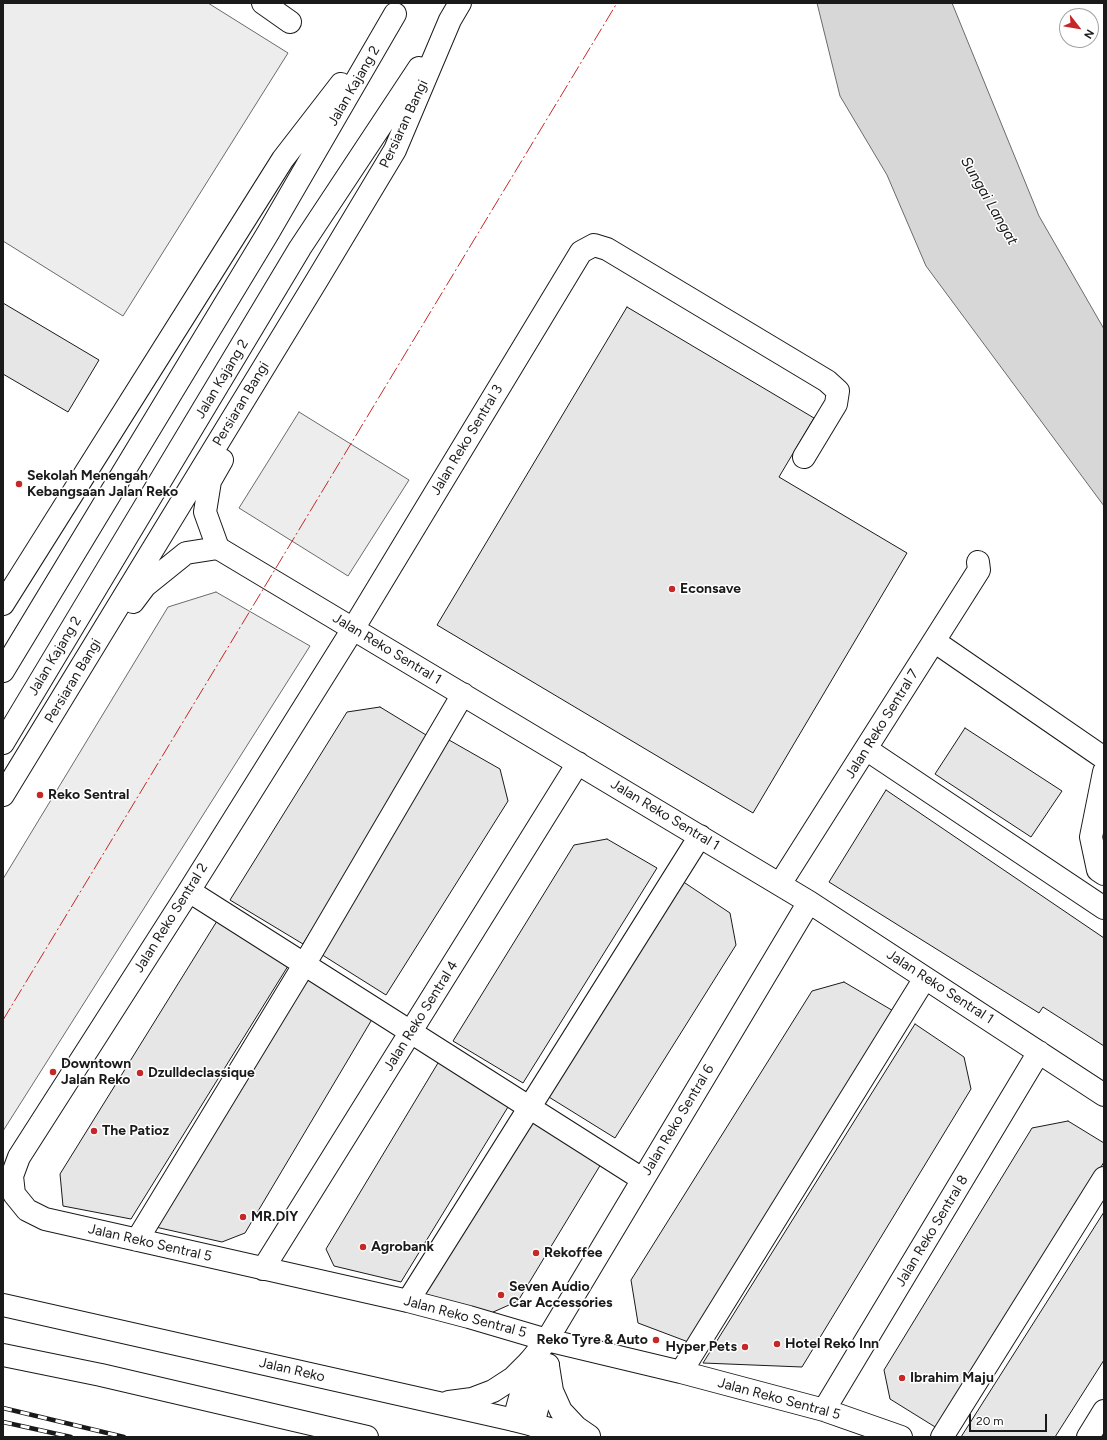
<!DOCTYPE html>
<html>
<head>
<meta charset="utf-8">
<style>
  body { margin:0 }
  #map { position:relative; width:1107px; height:1440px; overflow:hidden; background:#fff; font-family:Figtree,sans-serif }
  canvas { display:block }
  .frame { position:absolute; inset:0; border:4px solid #1a1a1a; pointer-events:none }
  .north { position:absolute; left:1059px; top:8px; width:40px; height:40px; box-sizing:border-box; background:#fff; border:1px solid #a3a3a3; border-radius:50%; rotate:121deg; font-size:11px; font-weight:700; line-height:16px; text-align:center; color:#1a1a1a }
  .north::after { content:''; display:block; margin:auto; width:14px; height:18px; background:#c62828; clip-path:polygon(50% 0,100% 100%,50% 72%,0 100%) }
  .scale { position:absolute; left:969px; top:1414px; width:78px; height:18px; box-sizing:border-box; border:2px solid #1a1a1a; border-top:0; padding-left:5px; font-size:12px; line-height:14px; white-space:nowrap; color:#1a1a1a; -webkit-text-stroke:3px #fff; paint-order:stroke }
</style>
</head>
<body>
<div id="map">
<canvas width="1107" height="1440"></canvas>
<div class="frame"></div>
<div class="north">N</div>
<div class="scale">20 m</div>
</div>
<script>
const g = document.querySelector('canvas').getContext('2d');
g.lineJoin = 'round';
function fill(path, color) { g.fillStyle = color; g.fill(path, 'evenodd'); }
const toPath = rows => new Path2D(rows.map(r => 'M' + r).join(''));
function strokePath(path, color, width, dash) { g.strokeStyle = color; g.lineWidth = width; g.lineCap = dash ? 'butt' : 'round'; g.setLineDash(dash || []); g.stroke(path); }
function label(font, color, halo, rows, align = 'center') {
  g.font = font + ' Figtree,sans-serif'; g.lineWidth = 3; g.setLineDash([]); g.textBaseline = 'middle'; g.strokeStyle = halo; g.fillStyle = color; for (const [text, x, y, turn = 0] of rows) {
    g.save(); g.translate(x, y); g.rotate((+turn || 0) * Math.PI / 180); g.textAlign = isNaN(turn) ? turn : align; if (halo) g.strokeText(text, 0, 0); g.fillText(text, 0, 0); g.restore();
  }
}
const built = toPath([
  [3,3,208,3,288,53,123,316,3,241,3,3],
  [299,412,409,480,348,576,239,508,299,412],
  [216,592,310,646,3,1131,3,879,168,607,216,592]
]);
fill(built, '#ededed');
strokePath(built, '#6a6a6a', 1);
const water = toPath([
  [817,3,952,3,1039,216,1104,329,1104,506,926,266,887,175,840,96,817,3]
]);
fill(water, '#d7d7d7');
strokePath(water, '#6a6a6a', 1);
const building = toPath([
  [3,303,99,360,68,412,3,374,3,303],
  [627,307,814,418,779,477,907,553,753,813,437,625,627,307],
  [380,707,431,738,303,944,230,900,347,712,380,707],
  [965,728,1062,791,1031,837,935,774,965,728],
  [449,740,500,769,508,801,386,995,316,951,449,740],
  [886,790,1104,938,1104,1046,1043,1007,1039,1013,829,882,886,790],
  [607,839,657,868,523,1083,453,1041,574,845,607,839],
  [679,879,730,913,736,945,615,1138,544,1094,679,879],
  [217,921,288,966,131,1219,63,1206,60,1174,217,921],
  [303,972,374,1016,245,1233,222,1242,151,1226,303,972],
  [844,982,895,1012,691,1343,638,1323,631,1280,812,991,844,982],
  [915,1024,964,1057,971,1089,802,1367,703,1363,915,1024],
  [441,1058,511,1102,401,1282,334,1266,326,1249,441,1058],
  [532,1114,604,1159,518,1301,491,1313,425,1294,532,1114],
  [1068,1121,1104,1143,1104,1162,940,1430,890,1399,884,1370,1032,1128,1068,1121],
  [1104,1212,1104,1360,1055,1437,961,1437,1104,1212]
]);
fill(building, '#e6e6e6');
strokePath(building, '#1a1a1a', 1);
const minor = toPath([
  [263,3,290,22],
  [804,457,836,404,838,391,827,381,607,249,594,245,581,252,353,629,189,891,19,1157,12,1176,14,1194,27,1210,45,1219,408,1301,469,1317,547,1340,681,1372,824,1410,901,1437],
  [218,548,809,902,1104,1095],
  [934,641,1104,758],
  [866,749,1104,908],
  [1104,772,1091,837,1098,870,1104,874],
  [780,884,979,570,978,562],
  [189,891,642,1179],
  [137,1240,304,965,463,694],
  [263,1269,578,763],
  [408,1301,700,836],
  [681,1372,925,978],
  [824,1410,1039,1052],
  [514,1420,530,1361,547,1340,809,902],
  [533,1425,548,1365],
  [942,1437,1104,1178],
  [1088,1437,1104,1411]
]);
const major = toPath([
  [133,602,145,586,186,553,218,548,205,512,210,481,222,460],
  [3,604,283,159,341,84],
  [3,671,268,233,395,14],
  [3,743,300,248,419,68],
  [3,795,317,280,395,150,450,20,460,3],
  [3,1305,514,1420,581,1437],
  [3,1355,101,1375,367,1437],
  [548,1366,552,1391,561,1411,576,1427,589,1436],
  [449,1402,472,1399,493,1391,513,1378,530,1361]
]);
strokePath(minor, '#1a1a1a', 24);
strokePath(major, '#1a1a1a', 24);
strokePath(minor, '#fff', 22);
strokePath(major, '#fff', 22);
const rail = toPath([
  [3,1408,124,1437],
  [3,1422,71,1437]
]);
strokePath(rail, '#1a1a1a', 4.5);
strokePath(rail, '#fff', 3, [9]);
strokePath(toPath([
  [3,1020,617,3]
]), '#c62828', 1, [14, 3, 2, 3]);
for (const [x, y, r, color] of [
  [19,484,4,"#c62828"],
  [672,589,4,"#c62828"],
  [40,795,4,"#c62828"],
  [53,1072,4,"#c62828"],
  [140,1073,4,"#c62828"],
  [94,1131,4,"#c62828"],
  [243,1217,4,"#c62828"],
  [363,1247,4,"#c62828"],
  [536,1253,4,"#c62828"],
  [501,1295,4,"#c62828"],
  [656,1340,4,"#c62828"],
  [777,1344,4,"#c62828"],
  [745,1347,4,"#c62828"],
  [902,1378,4,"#c62828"]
]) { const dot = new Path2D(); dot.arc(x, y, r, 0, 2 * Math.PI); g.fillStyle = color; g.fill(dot); strokePath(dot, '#fff', 1.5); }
label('14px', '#1a1a1a', '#fff', [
  ["Jalan Kajang 2",354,86,-60],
  ["Persiaran Bangi",404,124,-65],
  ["Jalan Kajang 2",222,379,-59],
  ["Persiaran Bangi",241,404,-59],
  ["Jalan Reko Sentral 3",467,440,-59],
  ["Jalan Reko Sentral 1",387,649,31],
  ["Jalan Kajang 2",55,656,-59],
  ["Persiaran Bangi",73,681,-59],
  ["Jalan Reko Sentral 7",882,724,-58],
  ["Jalan Reko Sentral 1",665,815,31],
  ["Jalan Reko Sentral 2",171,918,-58],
  ["Jalan Reko Sentral 1",940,987,33],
  ["Jalan Reko Sentral 4",421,1016,-58],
  ["Jalan Reko Sentral 6",678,1120,-59],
  ["Jalan Reko Sentral 8",932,1231,-59],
  ["Jalan Reko Sentral 5",150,1243,13],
  ["Jalan Reko Sentral 5",465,1317,15],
  ["Jalan Reko",292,1370,13],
  ["Jalan Reko Sentral 5",779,1399,15]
]);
label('bold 14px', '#1a1a1a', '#fff', [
  ["Sekolah Menengah",27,476],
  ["Kebangsaan Jalan Reko",27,492],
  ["Econsave",680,589],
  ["Reko Sentral",48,795],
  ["Downtown",61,1064],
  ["Jalan Reko",61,1080],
  ["Dzulldeclassique",148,1073],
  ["The Patioz",102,1131],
  ["MR.DIY",251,1217],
  ["Agrobank",371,1247],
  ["Rekoffee",544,1253],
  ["Seven Audio",509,1287],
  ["Car Accessories",509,1303],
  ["Reko Tyre & Auto",648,1340,"right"],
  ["Hotel Reko Inn",785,1344],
  ["Hyper Pets",737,1347,"right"],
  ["Ibrahim Maju",910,1378]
], 'left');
label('italic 15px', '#1a1a1a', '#fff', [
  ["Sungai Langat",989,201,60]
]);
</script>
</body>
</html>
